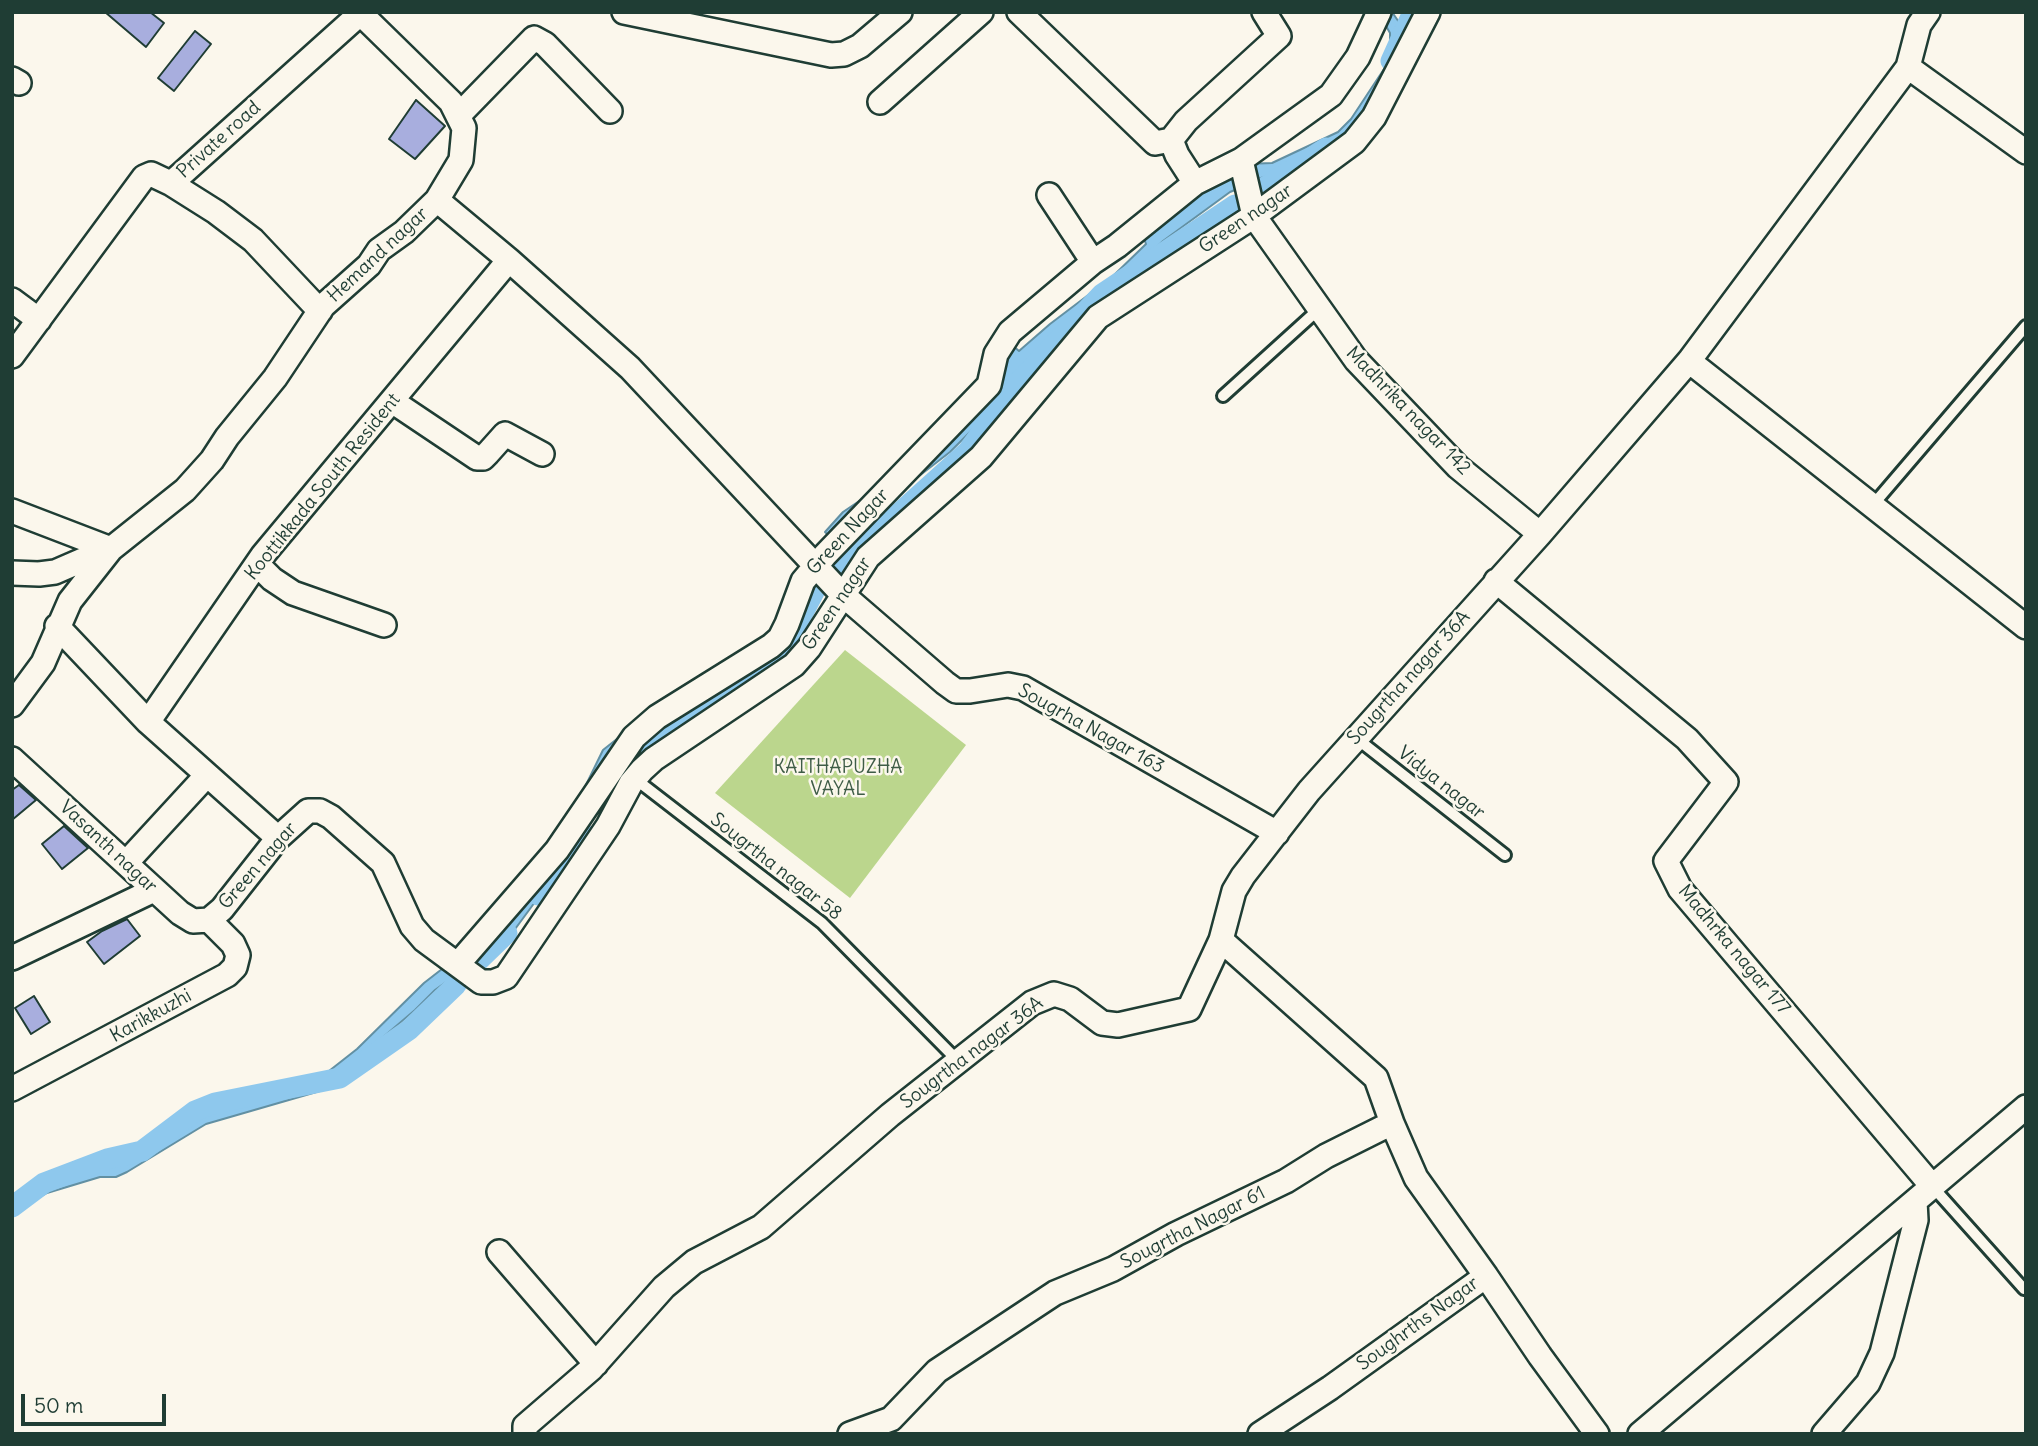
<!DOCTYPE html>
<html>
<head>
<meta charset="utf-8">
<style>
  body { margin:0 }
  #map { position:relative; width:2038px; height:1446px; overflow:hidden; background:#fbf7ec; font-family:Delius,sans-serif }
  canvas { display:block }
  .frame { position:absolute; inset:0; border:14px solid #1f3d34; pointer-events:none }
  .scale { position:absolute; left:21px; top:1394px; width:145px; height:32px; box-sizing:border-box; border:4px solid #1f3d34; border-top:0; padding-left:9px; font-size:21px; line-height:24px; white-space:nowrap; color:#1f3d34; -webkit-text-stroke:5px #fbf7ec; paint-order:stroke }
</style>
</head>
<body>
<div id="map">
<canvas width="2038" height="1446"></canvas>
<div class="frame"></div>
<div class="scale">50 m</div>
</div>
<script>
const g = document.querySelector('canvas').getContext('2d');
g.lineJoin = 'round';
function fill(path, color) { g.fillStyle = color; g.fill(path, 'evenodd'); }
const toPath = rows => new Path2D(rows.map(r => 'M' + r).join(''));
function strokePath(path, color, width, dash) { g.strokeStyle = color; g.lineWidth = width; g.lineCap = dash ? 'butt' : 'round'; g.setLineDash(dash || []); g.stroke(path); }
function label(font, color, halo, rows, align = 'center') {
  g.font = font + ' Delius,sans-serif'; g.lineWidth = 5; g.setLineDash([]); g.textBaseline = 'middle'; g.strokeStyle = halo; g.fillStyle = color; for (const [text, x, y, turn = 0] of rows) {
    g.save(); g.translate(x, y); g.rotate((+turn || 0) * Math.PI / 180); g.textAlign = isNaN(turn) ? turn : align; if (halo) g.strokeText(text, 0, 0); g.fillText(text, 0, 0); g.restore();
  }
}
fill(toPath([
  [845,650,966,745,850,898,715,793]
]), '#bbd68d');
const water = toPath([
  [1378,12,1392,12,1403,28,1402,46,1387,83,1336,151,1250,182,1246,164,1272,163,1338,132,1351,119,1384,69,1390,53,1390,33,1378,12],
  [1237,167,1240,188,1230,192,1163,241,1103,300,1054,337,1013,376,987,415,950,452,901,490,825,555,817,545,828,535,825,532,843,512,893,478,1012,345,1019,351,1050,324,1112,277,1146,244,1142,233,1237,167],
  [826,568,785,647,630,742,546,887,510,936,435,990,415,1010,320,1091,206,1124,127,1172,116,1177,100,1177,47,1193,12,1213,12,1199,25,1188,57,1175,114,1161,159,1138,198,1112,302,1084,329,1071,357,1049,424,983,460,955,558,842,603,750,685,685,742,654,768,636,826,568]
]);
fill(water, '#8ec8ed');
strokePath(water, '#6290a3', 2);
strokePath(toPath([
  [1391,61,1413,12],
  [1257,192,1326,148],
  [836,565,887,524,968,451,1015,386,1102,294,1235,205],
  [620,773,628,761,662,729,775,666,816,588],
  [538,895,582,832],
  [474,965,507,933],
  [12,1207,44,1183,107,1159,142,1151,195,1111,215,1103,340,1078,409,1030,456,985]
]), '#8ec8ed', 21);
const building = toPath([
  [105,12,150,12,164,23,146,47,105,12],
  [195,31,211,44,174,91,158,78,195,31],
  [416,100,445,126,415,159,389,139,416,100],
  [19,785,36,800,12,820,12,790,19,785],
  [64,826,88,848,62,869,42,844,64,826],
  [127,919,140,936,104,964,87,942,102,931,127,919],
  [34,996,50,1022,31,1034,15,1008,34,996]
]);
fill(building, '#a8aede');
strokePath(building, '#1f3d34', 2);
const lane = toPath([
  [1223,396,1319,309],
  [1872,506,2026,326],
  [1356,738,1505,855],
  [634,778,822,923,958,1061],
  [1932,1186,2024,1289]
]);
const street = toPath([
  [624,12,831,55,844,54,860,46,900,12],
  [1019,12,1155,143,1171,140],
  [1908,67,2026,152],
  [12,79,19,83],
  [880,102,981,12],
  [458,116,534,38,545,44,610,111],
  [1241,160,1254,216,1356,360,1458,467,1540,534],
  [170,183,216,212,253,240,320,311],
  [1195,183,1177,155,1171,140,1186,121,1279,36,1264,12],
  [1049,195,1093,262],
  [437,200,509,260,630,368,842,594,945,683,956,691,970,691,1008,685,1023,688,1277,833],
  [12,300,39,320],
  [12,356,144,177,151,174,170,183,176,179,362,12],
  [1689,361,2026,627],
  [392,401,477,458,483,458,488,453,505,434,542,454],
  [12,511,111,549],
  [257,564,272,579,293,593,384,625],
  [12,573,39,574,55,572,108,549],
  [1496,581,1687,739,1726,782,1666,861,1680,889,1932,1186],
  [57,626,148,722,278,838],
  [12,705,43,663,70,601,111,549,185,490,212,460,227,437,275,378,323,306,369,265,379,250,404,232,437,200,461,160,464,128,451,102,359,12],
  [148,722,263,555,509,260],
  [12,759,180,913,193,921,209,920],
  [126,863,207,775],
  [209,920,222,909,278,838,308,811,320,811,331,817,383,863,412,926,424,940,481,982,493,982,506,977,608,826,631,783,642,770,654,759,794,665,809,648,868,557,981,457,1098,317,1254,216,1354,142,1374,117,1428,12],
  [1221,940,1376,1078,1392,1123],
  [12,958,154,890],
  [458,964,557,850,634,737,657,717,771,646,780,638,787,624,803,581,825,555,989,385,996,354,1010,332,1093,262,1117,246,1195,183,1241,160,1331,95,1358,57,1379,12],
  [12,1089,227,975,235,967,238,955,233,944,209,920],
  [499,1252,596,1364],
  [525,1434,525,1426,591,1369,664,1287,694,1262,761,1227,890,1115,1032,1003,1054,994,1070,999,1102,1023,1118,1025,1189,1009,1221,940,1234,891,1243,876,1309,791,1540,534,1689,361,1908,67,1919,25,1928,12],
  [850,1434,891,1419,937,1371,1055,1293,1113,1269,1176,1234,1286,1181,1326,1156,1392,1123,1416,1178,1486,1276],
  [1260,1434,1330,1388,1486,1276,1540,1356,1597,1434],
  [1640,1434,2026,1107],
  [1824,1434,1868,1383,1882,1353,1916,1220,1915,1201]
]);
strokePath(lane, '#1f3d34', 16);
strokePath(street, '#1f3d34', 28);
strokePath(lane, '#fbf7ec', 10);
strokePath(street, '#fbf7ec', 23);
label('19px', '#1f3d34', '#fbf7ec', [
  ["Private road",219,140,-42],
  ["Green nagar",1246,219,-34],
  ["Hemand nagar",378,255,-43],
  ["Madhrika nagar 142",1408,411,46],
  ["Koottikkada South Resident",323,487,-51],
  ["Green Nagar",848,532,-47],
  ["Green nagar",837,604,-56],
  ["Sougrtha nagar 36A",1409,678,-48],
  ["Sougrha Nagar 163",1091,729,29],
  ["Vidya nagar",1441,783,38],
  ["Vasanth nagar",108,847,43],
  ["Green nagar",258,866,-49],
  ["Sougrtha nagar 58",776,867,38],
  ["Madhrka nagar 177",1734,950,50],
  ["Karikkuzhi",151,1016,-29],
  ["Sougrtha nagar 36A",972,1053,-37],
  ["Sougrtha Nagar 61",1193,1228,-27],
  ["Soughrths Nagar",1418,1324,-36]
]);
label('19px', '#3e5c46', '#fbf7ec', [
  ["KAITHAPUZHA",838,768],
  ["VAYAL",838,790]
]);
</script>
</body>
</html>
